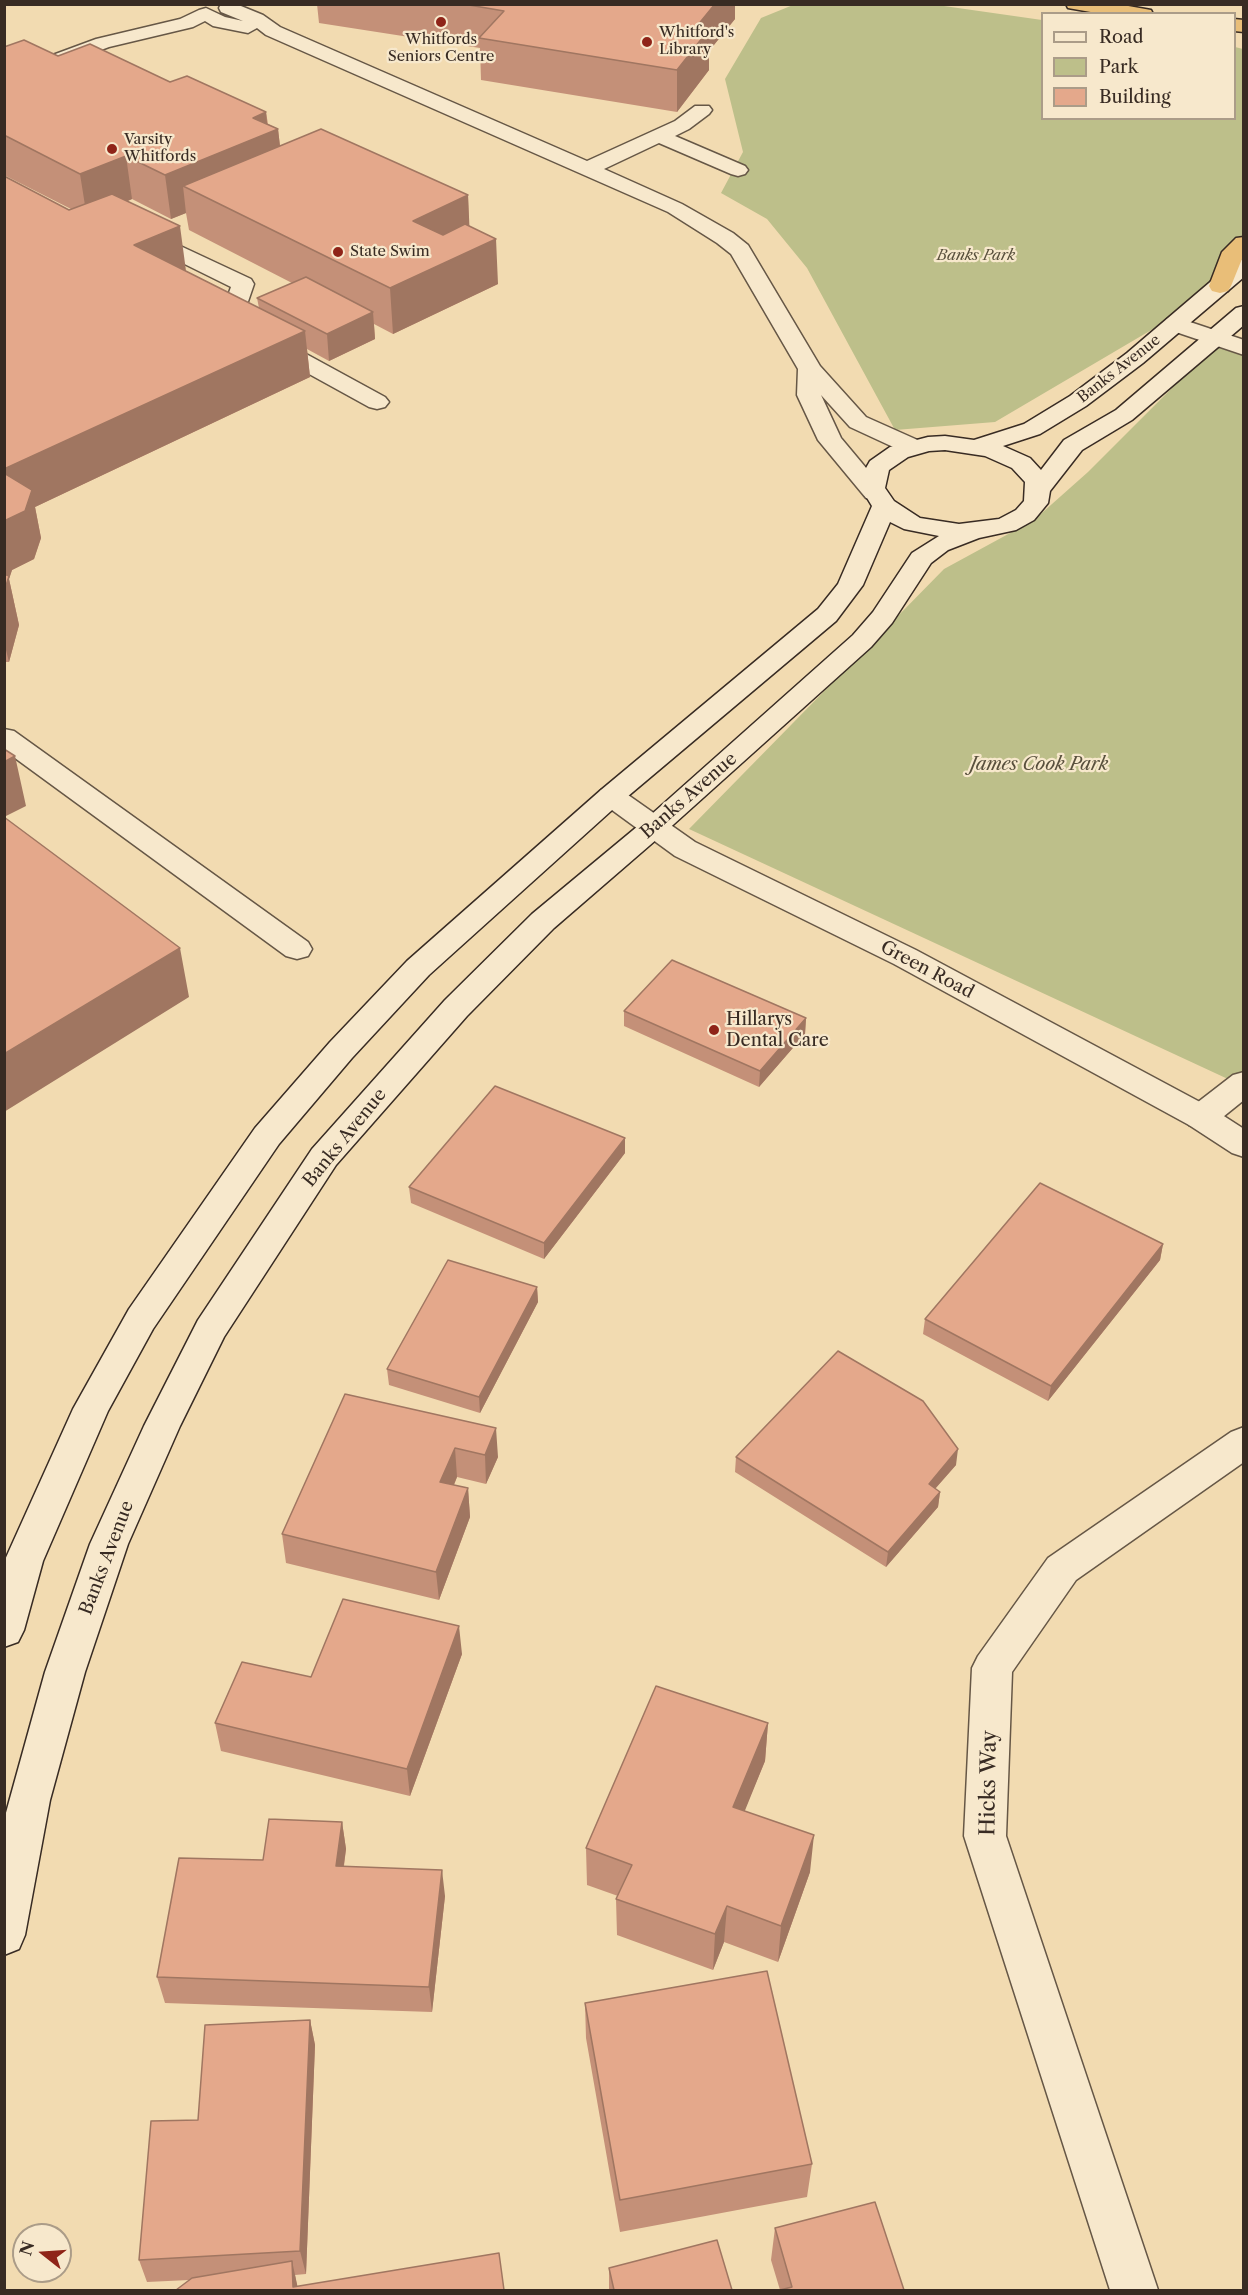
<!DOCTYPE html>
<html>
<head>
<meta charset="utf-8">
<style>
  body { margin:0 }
  #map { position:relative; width:1248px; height:2295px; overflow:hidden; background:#f2dbb1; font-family:"Libre Caslon Text",serif }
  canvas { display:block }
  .frame { position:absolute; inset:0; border:6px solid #382b23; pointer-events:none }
  .legend { position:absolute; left:1041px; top:12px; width:195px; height:108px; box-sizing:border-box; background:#f7e8cc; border:2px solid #ab9c88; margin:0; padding:8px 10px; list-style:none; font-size:18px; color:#382b23 }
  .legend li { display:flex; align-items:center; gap:12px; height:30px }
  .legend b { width:30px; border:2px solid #ab9c88 }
  .north { position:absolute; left:12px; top:2223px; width:60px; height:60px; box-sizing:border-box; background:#f7e8cc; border:2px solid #ab9c88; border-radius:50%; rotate:287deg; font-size:16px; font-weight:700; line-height:24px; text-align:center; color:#382b23 }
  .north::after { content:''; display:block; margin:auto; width:21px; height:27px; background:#8f2418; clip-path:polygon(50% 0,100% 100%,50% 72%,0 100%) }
</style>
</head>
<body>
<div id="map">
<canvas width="1248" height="2295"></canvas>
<div class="frame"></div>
<ul class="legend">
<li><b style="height:8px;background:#f7e8cc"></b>Road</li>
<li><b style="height:16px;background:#bdbf8a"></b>Park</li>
<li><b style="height:16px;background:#e4a88b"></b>Building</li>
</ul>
<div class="north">N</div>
</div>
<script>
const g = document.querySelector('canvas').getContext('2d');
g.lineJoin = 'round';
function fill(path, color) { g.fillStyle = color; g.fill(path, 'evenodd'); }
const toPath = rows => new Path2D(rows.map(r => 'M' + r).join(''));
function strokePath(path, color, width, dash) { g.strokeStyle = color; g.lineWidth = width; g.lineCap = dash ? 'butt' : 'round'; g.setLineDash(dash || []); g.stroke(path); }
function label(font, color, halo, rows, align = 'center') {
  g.font = font + ' "Libre Caslon Text",serif'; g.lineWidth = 4.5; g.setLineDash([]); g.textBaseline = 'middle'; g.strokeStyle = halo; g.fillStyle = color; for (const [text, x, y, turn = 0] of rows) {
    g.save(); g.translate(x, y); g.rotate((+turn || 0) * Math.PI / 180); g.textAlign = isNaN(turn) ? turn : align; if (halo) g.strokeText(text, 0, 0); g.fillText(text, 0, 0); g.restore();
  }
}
fill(toPath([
  [930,4,1042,20,1042,118,1234,118,1235,47,1243,49,1243,258,1170,319,995,422,895,430,807,268,767,219,721,193,743,152,725,79,761,18,793,5],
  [1214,346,1243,356,1243,1086,689,829,944,569,1034,520,1088,472]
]), '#bdbf8a');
const lane = toPath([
  [221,4,236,4,263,15,280,27,587,161,675,121,695,106,709,106,712,110,709,114,689,129,675,136,745,166,748,170,745,174,738,176,731,174,659,143,604,169,682,204,733,233,748,245,820,366,866,417,922,442,925,447,922,452,913,454,904,452,850,427,821,395,841,438,887,493,884,498,875,500,866,498,818,440,797,395,798,369,731,254,717,243,668,212,266,35,257,28,248,33,213,26,205,21,193,27,109,47,4,86,4,73,96,39,180,19,199,10,206,8,225,17,243,21,221,12,219,8,221,4],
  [144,229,251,279,254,284,242,319,385,397,389,402,385,407,377,409,369,407,222,326,219,321,231,287,136,240,133,235,136,230,144,229],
  [4,729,14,731,308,942,312,949,308,956,297,959,286,956,4,750,4,729],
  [1244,1072,1244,1100,1213,1125,1201,1129,1189,1125,1185,1117,1189,1109,1233,1075,1244,1072]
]);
const street = toPath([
  [1175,317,1244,340,1244,355,1167,329,1164,324,1167,319,1175,317],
  [611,787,621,790,695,842,916,950,1213,1109,1244,1129,1244,1157,1232,1153,1189,1125,894,964,675,856,601,802,597,796,601,790,611,787],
  [1244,1427,1244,1462,1076,1580,1012,1672,1006,1836,1158,2290,1110,2290,964,1836,972,1668,978,1656,1048,1558,1231,1432,1244,1427]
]);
const secondary = toPath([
  [1244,259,1244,277,1143,363,1086,406,1040,434,1003,446,1030,458,1041,470,1064,440,1116,410,1236,308,1244,306,1244,325,1132,420,1082,450,1050,491,1048,503,1034,520,1016,530,979,538,948,550,931,563,892,623,871,647,664,833,554,928,467,1016,336,1165,224,1337,180,1426,128,1544,85,1672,50,1800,25,1935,19,1949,4,1955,4,1820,45,1672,90,1544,144,1426,198,1320,312,1149,445,1000,532,914,644,821,853,635,873,612,912,553,939,536,904,529,890,522,863,585,836,621,621,802,429,975,352,1058,279,1144,153,1329,108,1411,43,1561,24,1630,18,1642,4,1647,4,1562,73,1409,129,1309,255,1128,330,1042,407,961,601,790,818,609,838,584,872,506,861,488,862,475,870,461,890,447,928,437,945,436,974,440,1024,424,1070,396,1127,353,1236,260,1244,259],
  [945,450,985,456,1012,468,1025,482,1024,501,1016,510,999,519,959,524,920,518,894,501,885,488,889,470,908,457,929,451,945,450]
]);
const highway = toPath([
  [1066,4,1117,4,1151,10,1153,14,1102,14,1068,8,1066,4],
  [1234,19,1244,20,1244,32,1234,31,1234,19],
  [1244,237,1244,254,1231,286,1228,291,1220,293,1212,291,1209,286,1222,252,1236,238,1244,237]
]);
strokePath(lane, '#665746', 3);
strokePath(street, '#665746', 3);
strokePath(secondary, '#382b23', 3);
strokePath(highway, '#382b23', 3);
fill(lane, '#f7e8cc');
fill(street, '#f7e8cc');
fill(secondary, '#f7e8cc');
fill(highway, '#e9be78');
fill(toPath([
  [317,4,735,4,735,19,709,51,709,70,677,112,481,80,480,48,319,23],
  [4,47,58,56,170,82,266,112,268,124,278,129,280,146,468,195,469,226,498,284,393,334,374,324,375,339,329,361,307,349,310,377,35,507,41,538,34,559,12,570,9,579,19,625,9,662,4,662,4,176,69,210,71,209,4,175],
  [132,199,171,219,186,213,189,230,292,283,257,298,259,308,186,271,128,201],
  [624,1011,806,1018,805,1034,759,1087,624,1026],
  [625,1153,544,1259,411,1203,409,1187],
  [1163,1244,1160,1260,1048,1401,923,1334,925,1319],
  [537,1287,538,1302,480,1413,389,1385,387,1369],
  [345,1394,498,1457,486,1484,457,1477,454,1485,468,1488,470,1517,439,1600,286,1563,282,1534],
  [736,1457,956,1465,935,1489,940,1492,938,1507,886,1567,735,1472],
  [462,1654,410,1796,221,1751,215,1723,311,1677],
  [768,1723,765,1761,744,1811,810,1872,778,1962,724,1942,713,1970,617,1935,616,1899,618,1896,587,1885,586,1848],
  [342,1822,346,1849,344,1866,445,1896,432,2012,165,2003,157,1977,263,1860],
  [585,2003,812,2164,807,2197,620,2232,586,2038],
  [310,2020,315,2045,306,2274,295,2275,297,2286,504,2290,176,2290,189,2280,147,2282,139,2260,198,2120],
  [775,2228,904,2290,780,2290,771,2260],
  [609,2268,732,2290,609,2290]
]), '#c49078');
fill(toPath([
  [715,4,735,4,735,19,709,51,709,70,677,112,677,70,697,26],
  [266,112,268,133,278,129,283,173,183,186,186,213,171,219,165,175,253,118],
  [126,156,132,199,87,218,80,174],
  [468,195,470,239,416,265,413,221],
  [180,226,186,271,134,245],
  [496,239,498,284,393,334,390,288],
  [373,312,375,339,329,361,327,334],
  [305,331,310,377,35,507,41,538,34,559,12,570,9,579,19,625,9,662,4,642,4,469],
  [15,756,26,806,4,817,4,762],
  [180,948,189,997,4,1112,4,1054],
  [806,1018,805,1034,759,1087,760,1071],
  [625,1138,625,1153,544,1259,544,1243],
  [1163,1244,1160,1260,1048,1401,1051,1386],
  [537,1287,538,1302,480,1413,479,1397],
  [496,1428,498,1457,486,1484,485,1455],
  [455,1448,457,1477,443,1511,440,1482],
  [958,1449,956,1465,926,1499,929,1484],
  [468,1488,470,1517,439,1600,436,1572],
  [940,1492,938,1507,886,1567,888,1552],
  [459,1626,462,1654,410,1796,407,1769],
  [768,1723,765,1761,731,1845,733,1807],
  [342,1822,346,1849,340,1892,336,1866],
  [814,1835,810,1872,778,1962,781,1926],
  [442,1870,445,1896,432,2012,429,1987],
  [727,1906,724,1942,713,1970,715,1934],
  [310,2020,315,2045,306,2274,300,2251],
  [292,2261,297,2284,298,2290,293,2287]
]), '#a07661');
const building = toPath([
  [463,4,715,4,697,26,710,28,677,70,479,38,504,11,463,4],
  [24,40,58,56,90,44,170,82,187,76,266,112,253,118,278,129,165,175,126,156,80,174,4,135,4,47,24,40],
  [321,129,468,195,413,221,443,235,465,224,496,239,390,288,183,186,321,129],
  [4,176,69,210,112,194,180,226,134,245,305,331,4,469,4,176],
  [306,277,373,312,327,334,257,298,306,277],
  [4,473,32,490,25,511,4,521,4,473],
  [4,574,9,576,4,592,4,574],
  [4,749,15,756,4,762,4,749],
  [4,817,180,948,4,1054,4,817],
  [672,960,806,1018,760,1071,624,1011,672,960],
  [495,1086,625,1138,544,1243,409,1187,495,1086],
  [1040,1183,1163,1244,1051,1386,925,1319,1040,1183],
  [448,1260,537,1287,479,1397,387,1369,448,1260],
  [838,1351,923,1401,958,1449,929,1484,940,1492,888,1552,736,1457,838,1351],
  [345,1394,496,1428,485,1455,455,1448,440,1482,468,1488,436,1572,282,1534,345,1394],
  [343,1599,459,1626,407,1769,215,1723,242,1662,311,1677,343,1599],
  [656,1686,768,1723,733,1807,814,1835,781,1926,727,1906,715,1934,616,1899,632,1865,586,1848,656,1686],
  [269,1819,342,1822,336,1866,442,1870,429,1987,157,1977,179,1858,263,1860,269,1819],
  [767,1971,812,2164,620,2200,585,2003,767,1971],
  [310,2020,300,2251,139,2260,151,2121,198,2120,205,2025,310,2020],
  [875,2202,904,2290,780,2290,792,2287,775,2228,875,2202],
  [717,2240,732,2290,614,2290,609,2268,717,2240],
  [499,2253,504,2290,176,2290,192,2278,292,2261,293,2287,499,2253]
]);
fill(building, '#e4a88b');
strokePath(building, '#a07661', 1.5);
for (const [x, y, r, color] of [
  [441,22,6,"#8f2418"],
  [647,42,6,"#8f2418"],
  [112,149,6,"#8f2418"],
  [338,252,6,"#8f2418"],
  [714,1030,6,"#8f2418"]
]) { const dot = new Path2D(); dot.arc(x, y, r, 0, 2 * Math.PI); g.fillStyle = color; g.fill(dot); strokePath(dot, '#f7e8cc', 2); }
label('15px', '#382b23', '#f7e8cc', [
  ["Whitford's",659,33],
  ["Library",659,50],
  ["Whitfords",441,40,"center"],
  ["Seniors Centre",441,57,"center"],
  ["Varsity",124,140],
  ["Whitfords",124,157],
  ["State Swim",350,252]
], 'left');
label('italic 15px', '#59503d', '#f7e8cc', [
  ["Banks Park",976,256]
]);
label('15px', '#382b23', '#f7e8cc', [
  ["Banks Avenue",1119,369,-38]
]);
label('italic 18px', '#59503d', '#f7e8cc', [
  ["James Cook Park",1039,765]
]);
label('18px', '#382b23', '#f7e8cc', [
  ["Banks Avenue",689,796,-41],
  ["Green Road",927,970,28],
  ["Banks Avenue",345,1138,-51],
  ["Banks Avenue",107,1558,-69]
]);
label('18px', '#382b23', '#f7e8cc', [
  ["Hillarys",726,1020],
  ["Dental Care",726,1041]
], 'left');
label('21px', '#382b23', '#f7e8cc', [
  ["Hicks Way",989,1783,-89]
]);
</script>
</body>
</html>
